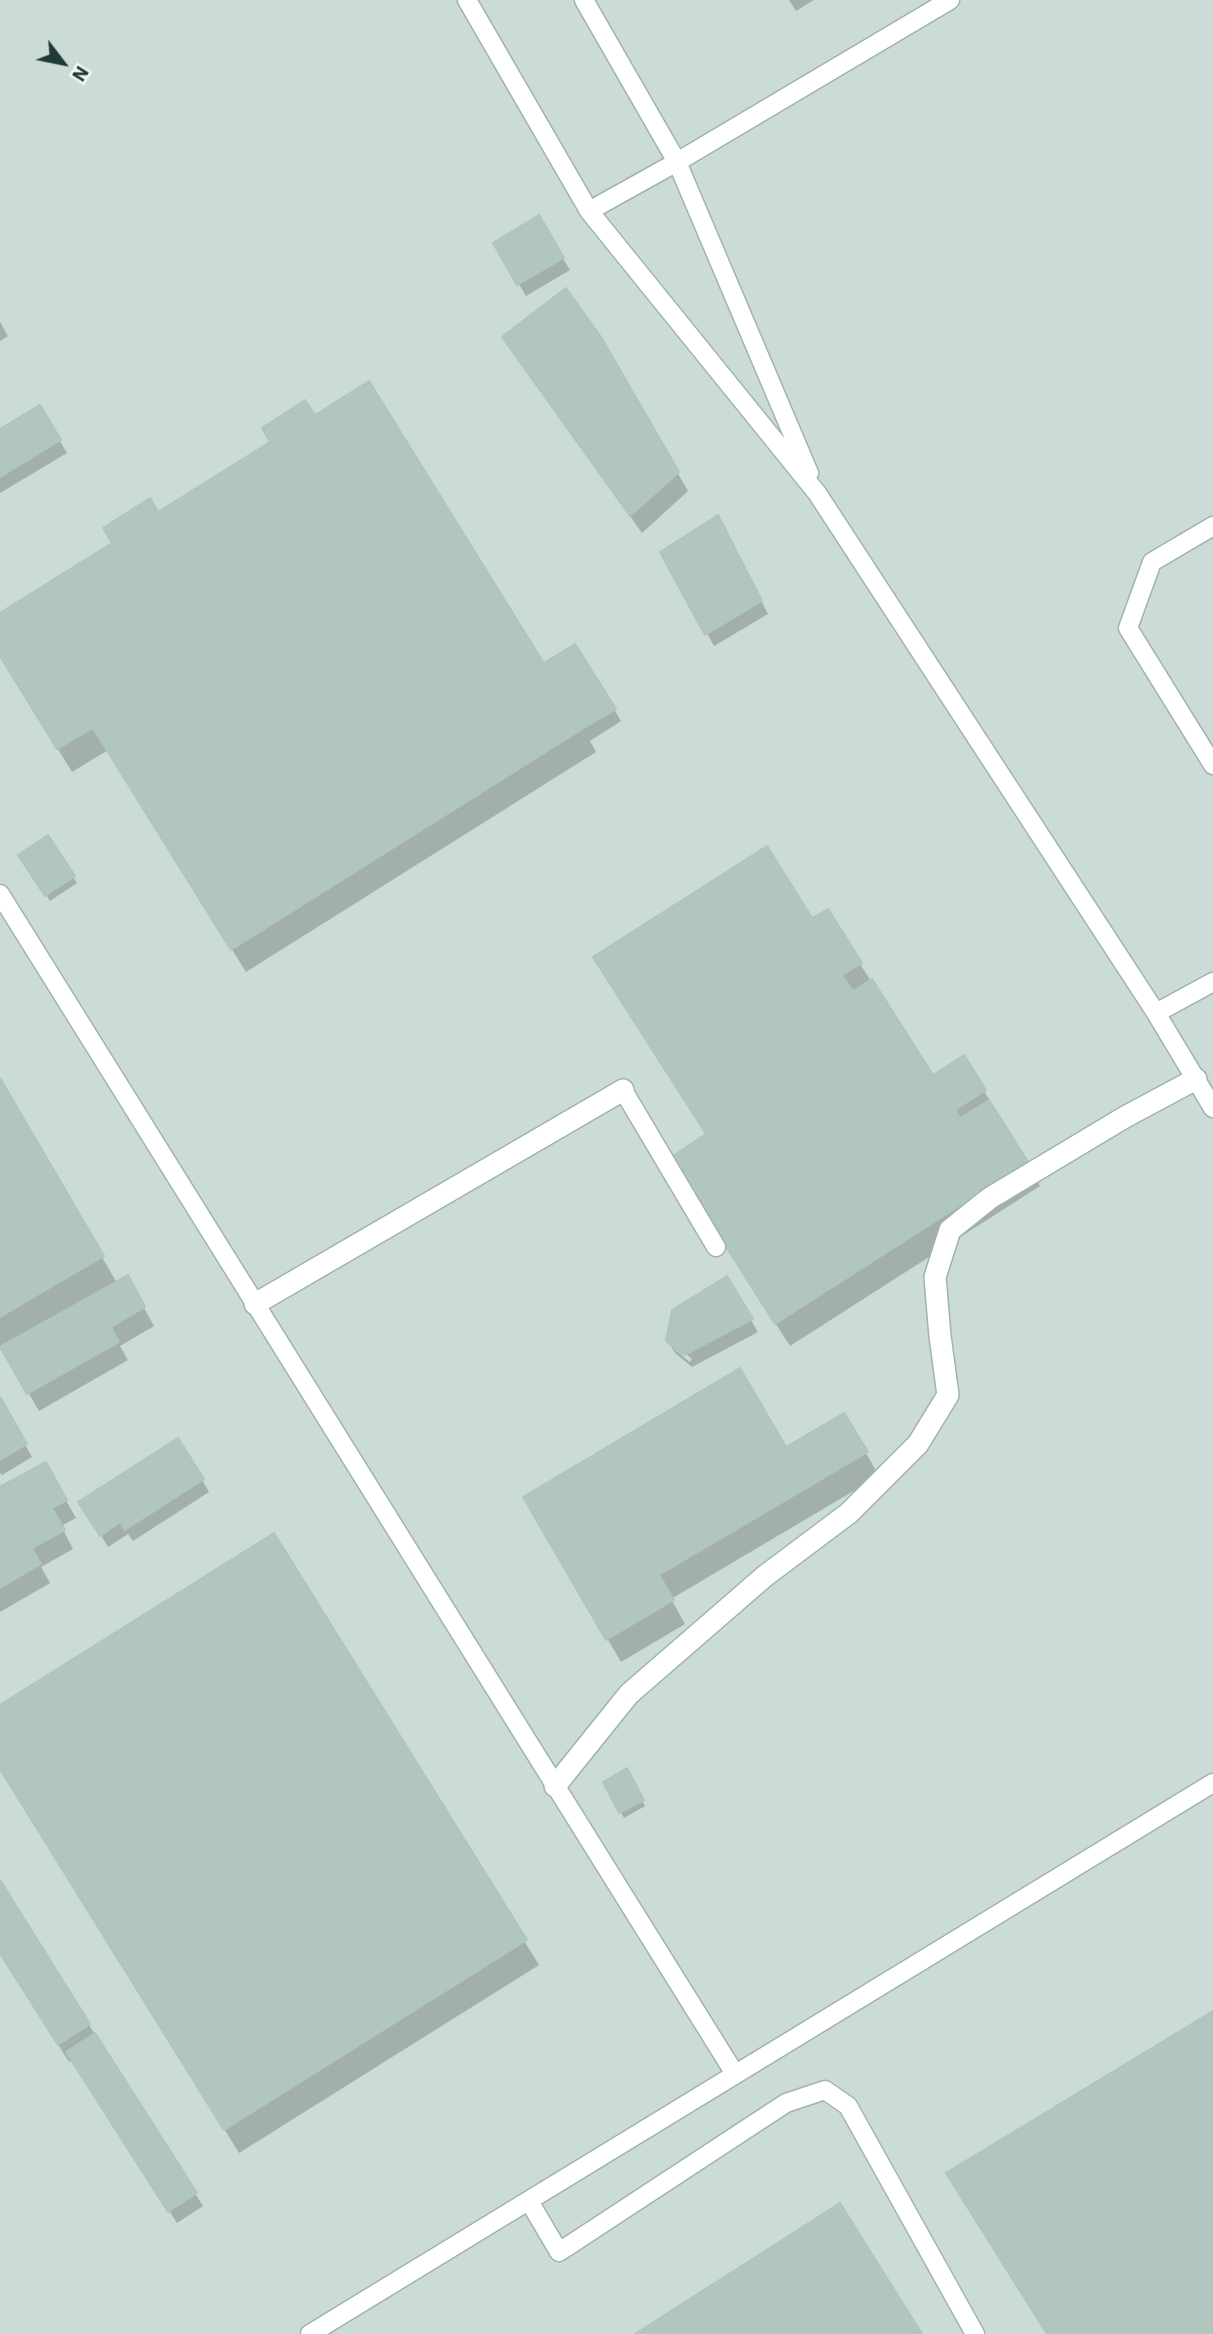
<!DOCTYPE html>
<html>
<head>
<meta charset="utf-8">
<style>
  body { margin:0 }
  #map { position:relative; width:1213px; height:2334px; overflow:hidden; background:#ddebe6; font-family:"IBM Plex Sans",sans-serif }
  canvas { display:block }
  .north { position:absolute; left:28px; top:28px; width:70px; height:70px; -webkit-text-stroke:5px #eef7f4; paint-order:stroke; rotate:122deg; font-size:19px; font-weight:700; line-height:28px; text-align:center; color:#1d3b37 }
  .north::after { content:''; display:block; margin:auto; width:24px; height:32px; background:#1d3b37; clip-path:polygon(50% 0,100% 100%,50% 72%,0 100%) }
</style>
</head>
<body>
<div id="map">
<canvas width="1213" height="2334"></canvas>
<div class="north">N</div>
</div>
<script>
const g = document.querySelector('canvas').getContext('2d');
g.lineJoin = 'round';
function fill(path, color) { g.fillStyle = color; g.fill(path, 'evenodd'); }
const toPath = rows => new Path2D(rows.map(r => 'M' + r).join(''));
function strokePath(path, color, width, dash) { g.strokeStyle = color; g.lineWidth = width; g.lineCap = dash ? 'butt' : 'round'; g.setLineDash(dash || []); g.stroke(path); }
fill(toPath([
  [0,0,1213,0,1213,2334,0,2334]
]), '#cbdbd5');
fill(toPath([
  [789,0,814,0,796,11],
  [538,218,570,270,526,296,495,244],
  [0,322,8,336,0,341],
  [504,337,600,338,688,491,642,533,515,355],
  [40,407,67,453,0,493,0,431],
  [315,417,549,675,552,673,614,709,621,721,590,741,596,752,246,972,108,750,72,772,0,655,0,615],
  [724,529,768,614,714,646,663,552],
  [47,837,77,883,50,901,20,855],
  [812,921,860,964,933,1077,984,1091,998,1114,996,1115,1040,1186,790,1346,685,1182],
  [0,1082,117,1283,127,1277,154,1326,120,1346,128,1360,39,1411,2,1347,0,1348],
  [726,1279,758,1332,692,1367,675,1353,668,1341],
  [674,1345,692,1359,690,1362,674,1349],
  [0,1400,32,1457,2,1475,0,1473],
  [844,1415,879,1476,671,1599,685,1624,621,1662,525,1497,786,1449],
  [45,1464,76,1518,61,1526,73,1549,41,1567,50,1583,0,1612,0,1489],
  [202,1480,209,1492,133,1541,128,1534,108,1547,88,1514],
  [274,1535,539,1965,239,2153,0,1768,0,1707],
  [626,1771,645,1806,624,1818,605,1783],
  [0,1884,203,2206,177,2223,72,2060,69,2062,0,1951]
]), '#0003');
const building = toPath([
  [539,215,564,258,517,285,493,243,539,215],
  [566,288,601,337,679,472,630,516,502,337,566,288],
  [369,381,584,728,231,950,93,728,57,749,0,656,0,613,112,543,103,528,150,498,158,512,270,442,262,428,305,400,315,415,369,381],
  [40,405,61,440,0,477,0,429,40,405],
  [718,515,762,601,705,635,660,552,718,515],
  [575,644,616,709,584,728,544,663,575,644],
  [48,835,75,876,45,896,18,855,48,835],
  [767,846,812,918,828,909,862,963,842,975,853,991,872,979,933,1075,964,1055,986,1090,955,1110,960,1118,989,1100,1028,1162,775,1324,670,1158,706,1134,593,957,767,846],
  [0,1078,104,1256,0,1317,0,1078],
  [128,1275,145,1307,111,1327,119,1342,27,1394,0,1347,128,1275],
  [727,1276,753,1319,684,1355,666,1341,672,1310,727,1276],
  [740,1368,786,1447,844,1413,868,1452,659,1575,674,1600,606,1640,523,1497,740,1368],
  [0,1397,27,1444,0,1460,0,1397],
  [178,1438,204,1479,125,1530,120,1522,100,1536,78,1502,178,1438],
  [46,1462,67,1500,52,1508,65,1530,32,1548,41,1564,0,1588,0,1487,46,1462],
  [274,1533,527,1940,224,2130,0,1769,0,1705,274,1533],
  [627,1768,644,1800,619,1813,603,1782,627,1768],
  [0,1880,90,2024,58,2045,0,1953,0,1880],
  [1213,2011,1213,2334,1047,2334,946,2173,1213,2011],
  [95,2033,197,2193,168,2212,66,2052,95,2033],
  [840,2203,922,2334,635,2334,840,2203]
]);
fill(building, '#b2c6c0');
strokePath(building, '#afc5be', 2);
const service = toPath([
  [467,0,589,211,817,493,1156,1013,1213,1108],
  [584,0,677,162,809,473],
  [589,211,677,162,950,0],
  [1213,526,1152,562,1128,628,1213,765],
  [0,894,735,2074],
  [1156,1013,1213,982],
  [623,1090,716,1247],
  [529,2201,559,2252,786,2103,825,2090,848,2106,975,2334],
  [310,2334,1213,1783]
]);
const minor = toPath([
  [255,1304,623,1090],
  [555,1786,629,1694,765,1576,849,1513,918,1444,948,1395,940,1336,935,1277,950,1230,990,1198,1125,1117,1196,1079]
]);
strokePath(service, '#a0b3ae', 21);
strokePath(minor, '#a0b3ae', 24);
strokePath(service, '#fff', 18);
strokePath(minor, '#fff', 21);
</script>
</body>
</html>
